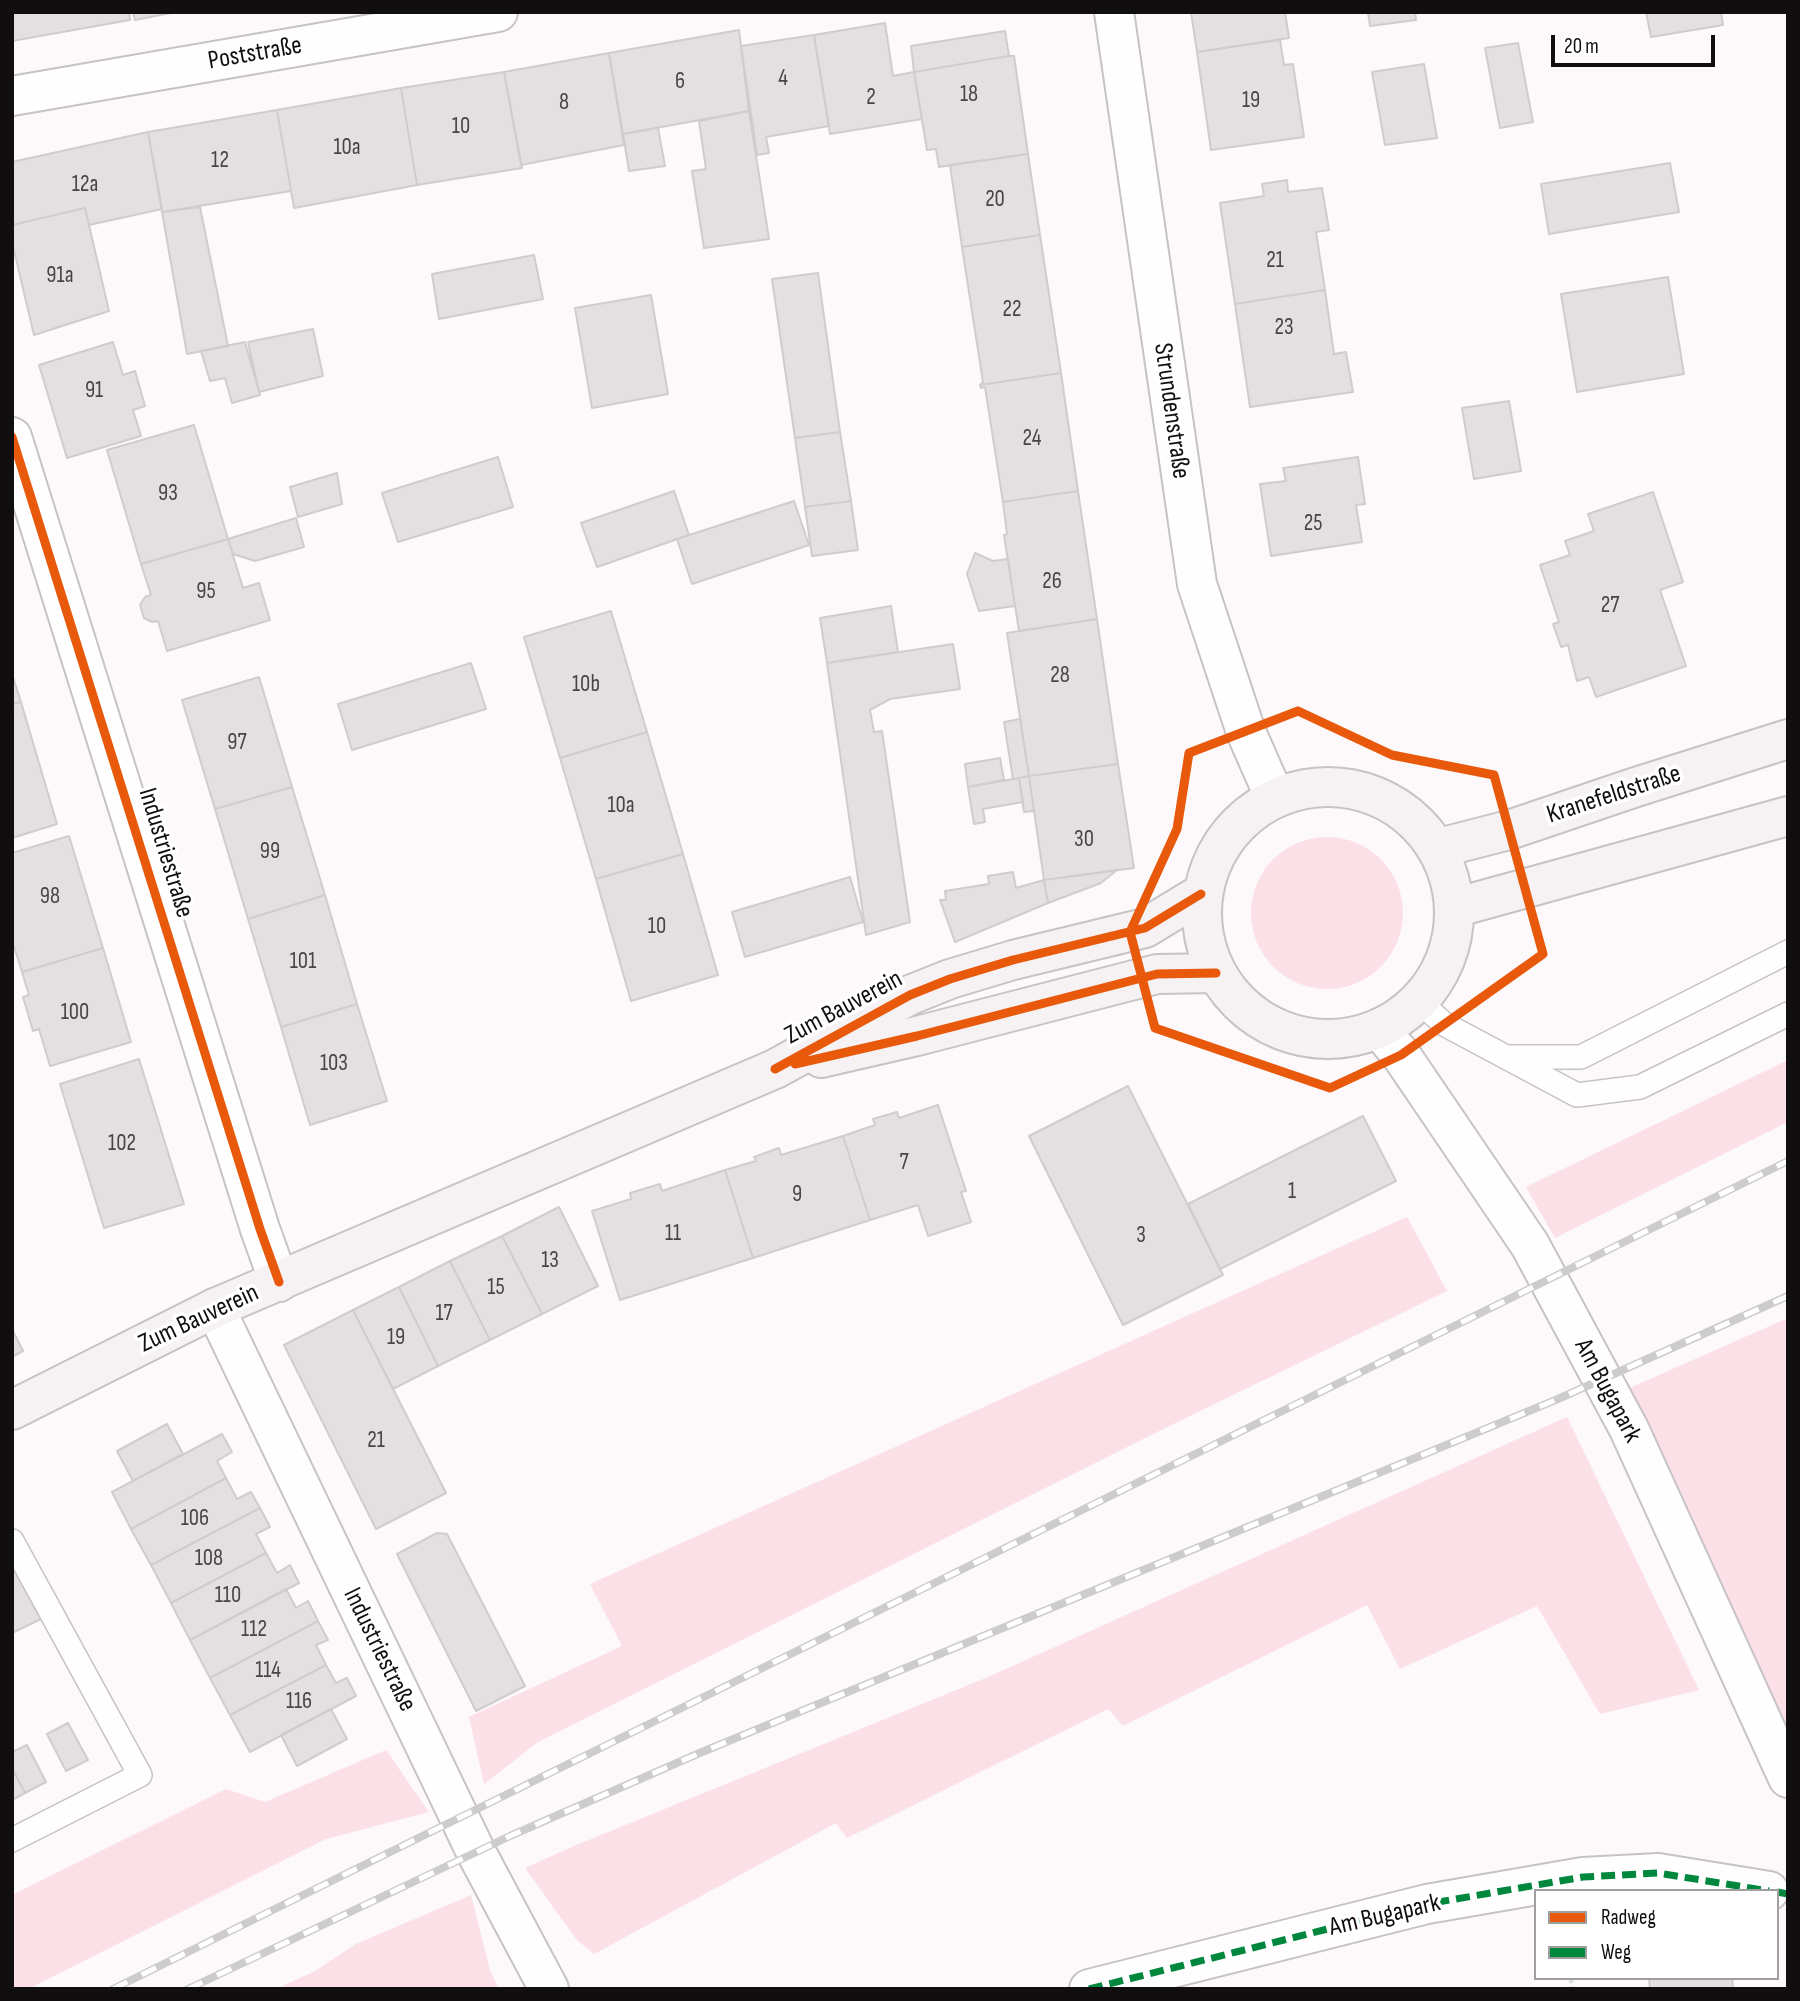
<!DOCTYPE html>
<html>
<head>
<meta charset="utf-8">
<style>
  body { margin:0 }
  #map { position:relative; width:1800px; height:2001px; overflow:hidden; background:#fdf8f9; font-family:"Sofia Sans Condensed",sans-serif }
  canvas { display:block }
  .frame { position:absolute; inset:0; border:14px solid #110e0f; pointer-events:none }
  .legend { position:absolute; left:1534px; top:1889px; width:245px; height:91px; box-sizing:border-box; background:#fff; border:2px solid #a09f9f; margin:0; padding:9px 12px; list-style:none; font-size:21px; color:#110e0f }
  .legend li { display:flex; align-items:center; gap:14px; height:35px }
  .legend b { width:35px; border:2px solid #a09f9f }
  .scale { position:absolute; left:1551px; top:35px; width:164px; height:32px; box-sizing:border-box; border:4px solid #110e0f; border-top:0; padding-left:9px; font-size:21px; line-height:24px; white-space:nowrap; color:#110e0f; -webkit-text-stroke:5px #fff; paint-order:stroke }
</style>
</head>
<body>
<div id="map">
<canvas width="1800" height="2001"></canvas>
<div class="frame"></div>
<ul class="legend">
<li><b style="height:9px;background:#e8590c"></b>Radweg</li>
<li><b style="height:9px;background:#00873e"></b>Weg</li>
</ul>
<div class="scale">20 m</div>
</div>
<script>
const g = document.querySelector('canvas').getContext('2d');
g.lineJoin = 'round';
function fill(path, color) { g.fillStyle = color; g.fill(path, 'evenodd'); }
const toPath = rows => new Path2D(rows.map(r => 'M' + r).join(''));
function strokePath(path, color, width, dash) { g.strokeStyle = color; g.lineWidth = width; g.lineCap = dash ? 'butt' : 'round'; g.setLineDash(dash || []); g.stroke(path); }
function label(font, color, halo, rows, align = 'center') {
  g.font = font + ' "Sofia Sans Condensed",sans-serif'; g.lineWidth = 7; g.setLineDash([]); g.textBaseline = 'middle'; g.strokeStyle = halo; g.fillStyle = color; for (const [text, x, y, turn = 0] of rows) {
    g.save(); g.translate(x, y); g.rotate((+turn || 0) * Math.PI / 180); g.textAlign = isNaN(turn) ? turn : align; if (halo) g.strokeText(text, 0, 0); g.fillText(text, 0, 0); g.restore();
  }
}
fill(toPath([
  '1251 913a76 76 0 1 1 152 0a76 76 0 1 1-152 0Z',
  [1788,1060,1788,1122,1555,1238,1526,1187],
  [1407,1217,1447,1291,1159,1431,538,1742,484,1784,469,1717,622,1646,590,1584],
  [1788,1318,1788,1727,1625,1390],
  [1567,1417,1699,1690,1600,1714,1537,1606,1400,1669,1367,1605,1123,1726,1108,1709,847,1838,836,1823,594,1954,577,1940,525,1868,574,1846,988,1677],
  [386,1750,429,1812,326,1839,28,1989,12,1989,12,1895,226,1789,265,1802],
  [471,1895,490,1970,499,1989,276,1989,315,1971,356,1944]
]), '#fbe0e7');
const building = toPath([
  [12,12,129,12,130,20,12,41,12,12],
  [133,12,176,12,135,20,133,12],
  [1191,12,1285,12,1289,38,1197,52,1191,12],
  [1368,12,1415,12,1416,20,1370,26,1368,12],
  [1646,12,1721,12,1723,25,1651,37,1646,12],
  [885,23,893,76,914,72,922,119,830,134,814,35,885,23],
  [739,30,749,111,623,134,609,53,739,30],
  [1005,31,1009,56,914,72,911,46,1005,31],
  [814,35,829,126,766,137,769,153,757,155,741,46,814,35],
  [1280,40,1284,65,1293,64,1304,137,1211,150,1197,52,1280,40],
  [1518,43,1533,122,1500,128,1485,48,1518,43],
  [609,53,624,145,521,165,504,72,609,53],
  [1009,56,1014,56,1028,154,939,167,936,149,927,150,914,72,1009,56],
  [1424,64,1437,138,1385,145,1372,72,1424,64],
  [504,72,522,168,417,185,401,88,504,72],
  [401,88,417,185,294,208,277,110,401,88],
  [277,110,291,191,162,212,148,132,277,110],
  [749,111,769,239,704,248,692,171,706,169,699,121,749,111],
  [658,128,665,166,629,171,623,134,658,128],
  [148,132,162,209,89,225,85,208,12,225,12,162,148,132],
  [1028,154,1040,235,962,247,950,165,1028,154],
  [1670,163,1679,212,1549,234,1541,184,1670,163],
  [1287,180,1288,192,1322,188,1329,230,1316,232,1325,290,1235,304,1220,203,1264,196,1262,184,1287,180],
  [200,207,228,346,187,354,162,212,200,207],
  [85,208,109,311,34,335,12,242,12,225,85,208],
  [1040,235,1061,373,980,385,983,382,962,247,1040,235],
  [534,255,543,299,439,319,432,274,534,255],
  [818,273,840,432,795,438,772,279,818,273],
  [1668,277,1684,374,1577,392,1561,294,1668,277],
  [1325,290,1334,354,1346,352,1353,392,1250,407,1235,304,1325,290],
  [651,295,668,394,592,408,575,308,651,295],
  [313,329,323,376,259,392,248,342,313,329],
  [113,342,123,375,135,371,145,406,133,410,141,436,67,458,39,365,113,342],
  [245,342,260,395,232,403,225,378,210,381,201,351,245,342],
  [1061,373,1078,491,1003,502,985,387,981,388,980,385,1061,373],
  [1509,401,1521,471,1474,479,1462,408,1509,401],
  [194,425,228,539,141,564,107,450,194,425],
  [840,432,851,501,805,507,795,438,840,432],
  [498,457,513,507,398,542,382,493,498,457],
  [1358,457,1365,504,1356,505,1362,542,1271,556,1260,484,1286,481,1283,468,1358,457],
  [337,473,342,504,298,517,290,487,337,473],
  [674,491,689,535,597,567,581,523,674,491],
  [1078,491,1097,619,1019,631,1004,535,1007,534,1003,502,1078,491],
  [1653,492,1683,582,1660,590,1686,666,1596,697,1589,677,1577,681,1568,645,1561,647,1553,624,1559,622,1540,565,1570,555,1565,541,1594,531,1588,514,1653,492],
  [794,501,809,545,692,584,677,539,794,501],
  [851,501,858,550,812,556,805,507,851,501],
  [296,518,304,547,255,561,233,554,228,539,296,518],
  [228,539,243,588,259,583,270,620,167,651,158,621,152,622,144,618,140,605,145,597,151,595,141,564,228,539],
  [975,553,993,561,1008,559,1015,606,979,611,967,574,975,553],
  [891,606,898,652,827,663,820,618,891,606],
  [611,611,647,732,560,758,524,637,611,611],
  [1097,619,1118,764,1029,776,1007,633,1097,619],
  [953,644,960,689,890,699,870,710,874,732,882,731,910,922,866,935,827,663,953,644],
  [471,663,486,709,352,750,338,704,471,663],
  [12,674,21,702,12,704,12,674],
  [259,677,292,787,215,809,182,700,259,677],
  [21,702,57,824,12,838,12,704,21,702],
  [1020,719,1029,776,1013,779,1004,722,1020,719],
  [647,732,683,854,596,879,560,758,647,732],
  [1000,758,1004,780,968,787,965,764,1000,758],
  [1118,764,1134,868,1044,880,1029,776,1118,764],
  [1029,776,1034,811,1024,812,1019,778,1029,776],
  [1019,778,1023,802,983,809,985,822,974,824,968,787,1019,778],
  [292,787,325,895,248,919,215,809,292,787],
  [69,836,103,948,22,972,12,940,12,853,69,836],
  [683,854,718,975,631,1001,596,879,683,854],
  [1117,870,1101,883,1048,903,1044,880,1117,870],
  [1013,872,1016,888,1044,880,1048,903,955,942,940,900,946,900,945,891,989,884,988,876,1013,872],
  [850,877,863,922,745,957,732,912,850,877],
  [325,895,357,1004,281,1027,248,919,325,895],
  [103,948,131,1042,50,1066,39,1029,33,1031,23,997,29,995,22,972,103,948],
  [357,1004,387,1101,310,1125,281,1027,357,1004],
  [139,1059,184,1204,104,1228,60,1084,139,1059],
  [1128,1086,1223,1275,1123,1325,1029,1136,1128,1086],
  [938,1105,966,1191,961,1192,971,1222,928,1236,918,1205,870,1220,843,1136,875,1125,873,1119,897,1112,899,1118,938,1105],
  [1363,1116,1396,1181,1220,1269,1188,1204,1363,1116],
  [843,1136,870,1220,753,1258,725,1170,756,1161,754,1157,779,1148,781,1155,843,1136],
  [725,1170,753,1258,620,1300,592,1211,631,1199,630,1193,660,1184,662,1191,725,1170],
  [559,1207,598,1286,542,1314,502,1236,559,1207],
  [502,1236,542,1314,490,1340,450,1261,502,1236],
  [450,1261,490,1340,438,1366,399,1287,450,1261],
  [399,1287,438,1366,393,1389,353,1310,399,1287],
  [353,1310,446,1493,376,1529,284,1345,353,1310],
  [12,1329,23,1351,12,1357,12,1329],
  [167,1424,183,1454,133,1481,117,1451,167,1424],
  [222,1434,232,1452,217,1461,226,1478,131,1529,112,1492,222,1434],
  [226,1478,237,1499,251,1492,260,1508,151,1565,131,1529,226,1478],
  [260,1508,270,1527,256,1534,266,1553,171,1603,151,1565,260,1508],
  [437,1533,447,1534,525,1686,476,1711,397,1554,437,1533],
  [266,1553,277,1573,290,1565,299,1583,190,1640,171,1603,266,1553],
  [12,1563,41,1619,12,1633,12,1563],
  [286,1589,296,1608,308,1601,318,1621,210,1678,190,1640,286,1589],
  [318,1621,328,1640,316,1645,326,1665,230,1715,210,1678,318,1621],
  [326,1665,336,1683,347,1678,356,1696,250,1752,230,1715,326,1665],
  [331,1709,347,1739,297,1766,281,1735,331,1709],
  [68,1723,88,1760,66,1771,47,1734,68,1723],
  [27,1745,46,1782,25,1793,12,1768,12,1752,27,1745],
  [12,1768,25,1793,12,1800,12,1768],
  [1649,1978,1732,1978,1733,1989,1650,1989,1649,1978]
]);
fill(building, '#e4e0e1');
strokePath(building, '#d0cccd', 2);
const lane = toPath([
  [1420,1002,1444,1024,1577,1095,1640,1087,1788,1014],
  [1508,1057,1581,1057,1788,952],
  [12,1541,140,1775,12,1840]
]);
const street = toPath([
  [1114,12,1197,584,1246,732,1275,798],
  [12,96,498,12],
  [12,437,260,1229,279,1282],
  [1381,1031,1401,1055,1530,1245,1629,1429,1788,1778],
  [215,1308,476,1852,549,1989],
  [1089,1989,1427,1904,1583,1877,1658,1873,1769,1891]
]);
const secondary = toPath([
  '1202 913a126 126 0 1 1 252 0a126 126 0 1 1-252 0Z',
  [1439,848,1509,830,1636,787,1788,739],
  [1454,908,1788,816],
  [821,1058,917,1036,1157,974,1216,973],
  [12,1410,215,1308,775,1069,910,995,950,979,1013,960,1145,928,1201,894]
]);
strokePath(lane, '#c7c2c3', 26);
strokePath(street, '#c7c2c3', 42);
strokePath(secondary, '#c7c2c3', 42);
strokePath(toPath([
  [1571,1978,1572,1989]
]), '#dfdede', 4.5, [5, 3.5]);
strokePath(lane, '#fffefe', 23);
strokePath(street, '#fffefe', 38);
strokePath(secondary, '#f6f1f3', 38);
const rail = toPath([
  [113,1989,1788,1161],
  [188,1989,510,1836,702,1752,1558,1399,1788,1296]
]);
strokePath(rail, '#cdcccc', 8);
strokePath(rail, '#fff', 5, [16]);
strokePath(toPath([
  [1777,1892,1788,1894],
  [1089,1989,1427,1904,1583,1877,1658,1873,1769,1891]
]), '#00873e', 7, [14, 7]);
strokePath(toPath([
  [12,437,260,1229,279,1282],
  [1298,711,1392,755,1494,775,1543,954,1401,1055,1330,1088,1155,1028,1130,932,1177,829,1189,753,1298,711],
  [795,1064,917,1036,1157,974,1216,973],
  [775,1069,910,995,950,979,1013,960,1145,928,1201,894]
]), '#e8590c', 9);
label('23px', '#484546', null, [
  ["4",783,79],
  ["6",680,82],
  ["18",969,95],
  ["2",871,98],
  ["19",1251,101],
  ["8",564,103],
  ["10",461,127],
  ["10a",347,148],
  ["12",220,161],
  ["12a",85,185],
  ["20",995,200],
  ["21",1275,261],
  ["91a",60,276],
  ["22",1012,310],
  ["23",1284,328],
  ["91",94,391],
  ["24",1032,439],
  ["93",168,494],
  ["25",1313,524],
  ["26",1052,582],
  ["95",206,592],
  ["27",1610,606],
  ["28",1060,676],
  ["10b",586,685],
  ["97",237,743],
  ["10a",621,806],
  ["30",1084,840],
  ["99",270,852],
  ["98",50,897],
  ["10",657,927],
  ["101",303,962],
  ["100",75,1013],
  ["103",334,1064],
  ["102",122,1144],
  ["7",904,1163],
  ["1",1292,1192],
  ["9",797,1195],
  ["11",673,1234],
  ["3",1141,1236],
  ["13",550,1261],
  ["15",496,1288],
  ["17",444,1314],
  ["19",396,1338],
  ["21",376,1441],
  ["106",195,1519],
  ["108",209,1559],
  ["110",228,1596],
  ["112",254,1630],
  ["114",268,1671],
  ["116",299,1702]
]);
label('26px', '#110e0f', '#fff', [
  ["Poststraße",255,54,-10],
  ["Strundenstraße",1171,411,82],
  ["Kranefeldstraße",1614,795,-18],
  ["Industriestraße",165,853,73],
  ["Zum Bauverein",844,1008,-28],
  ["Zum Bauverein",199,1319,-25],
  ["Am Bugapark",1607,1391,62],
  ["Industriestraße",379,1650,64],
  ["Am Bugapark",1385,1916,-13]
]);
</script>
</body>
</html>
